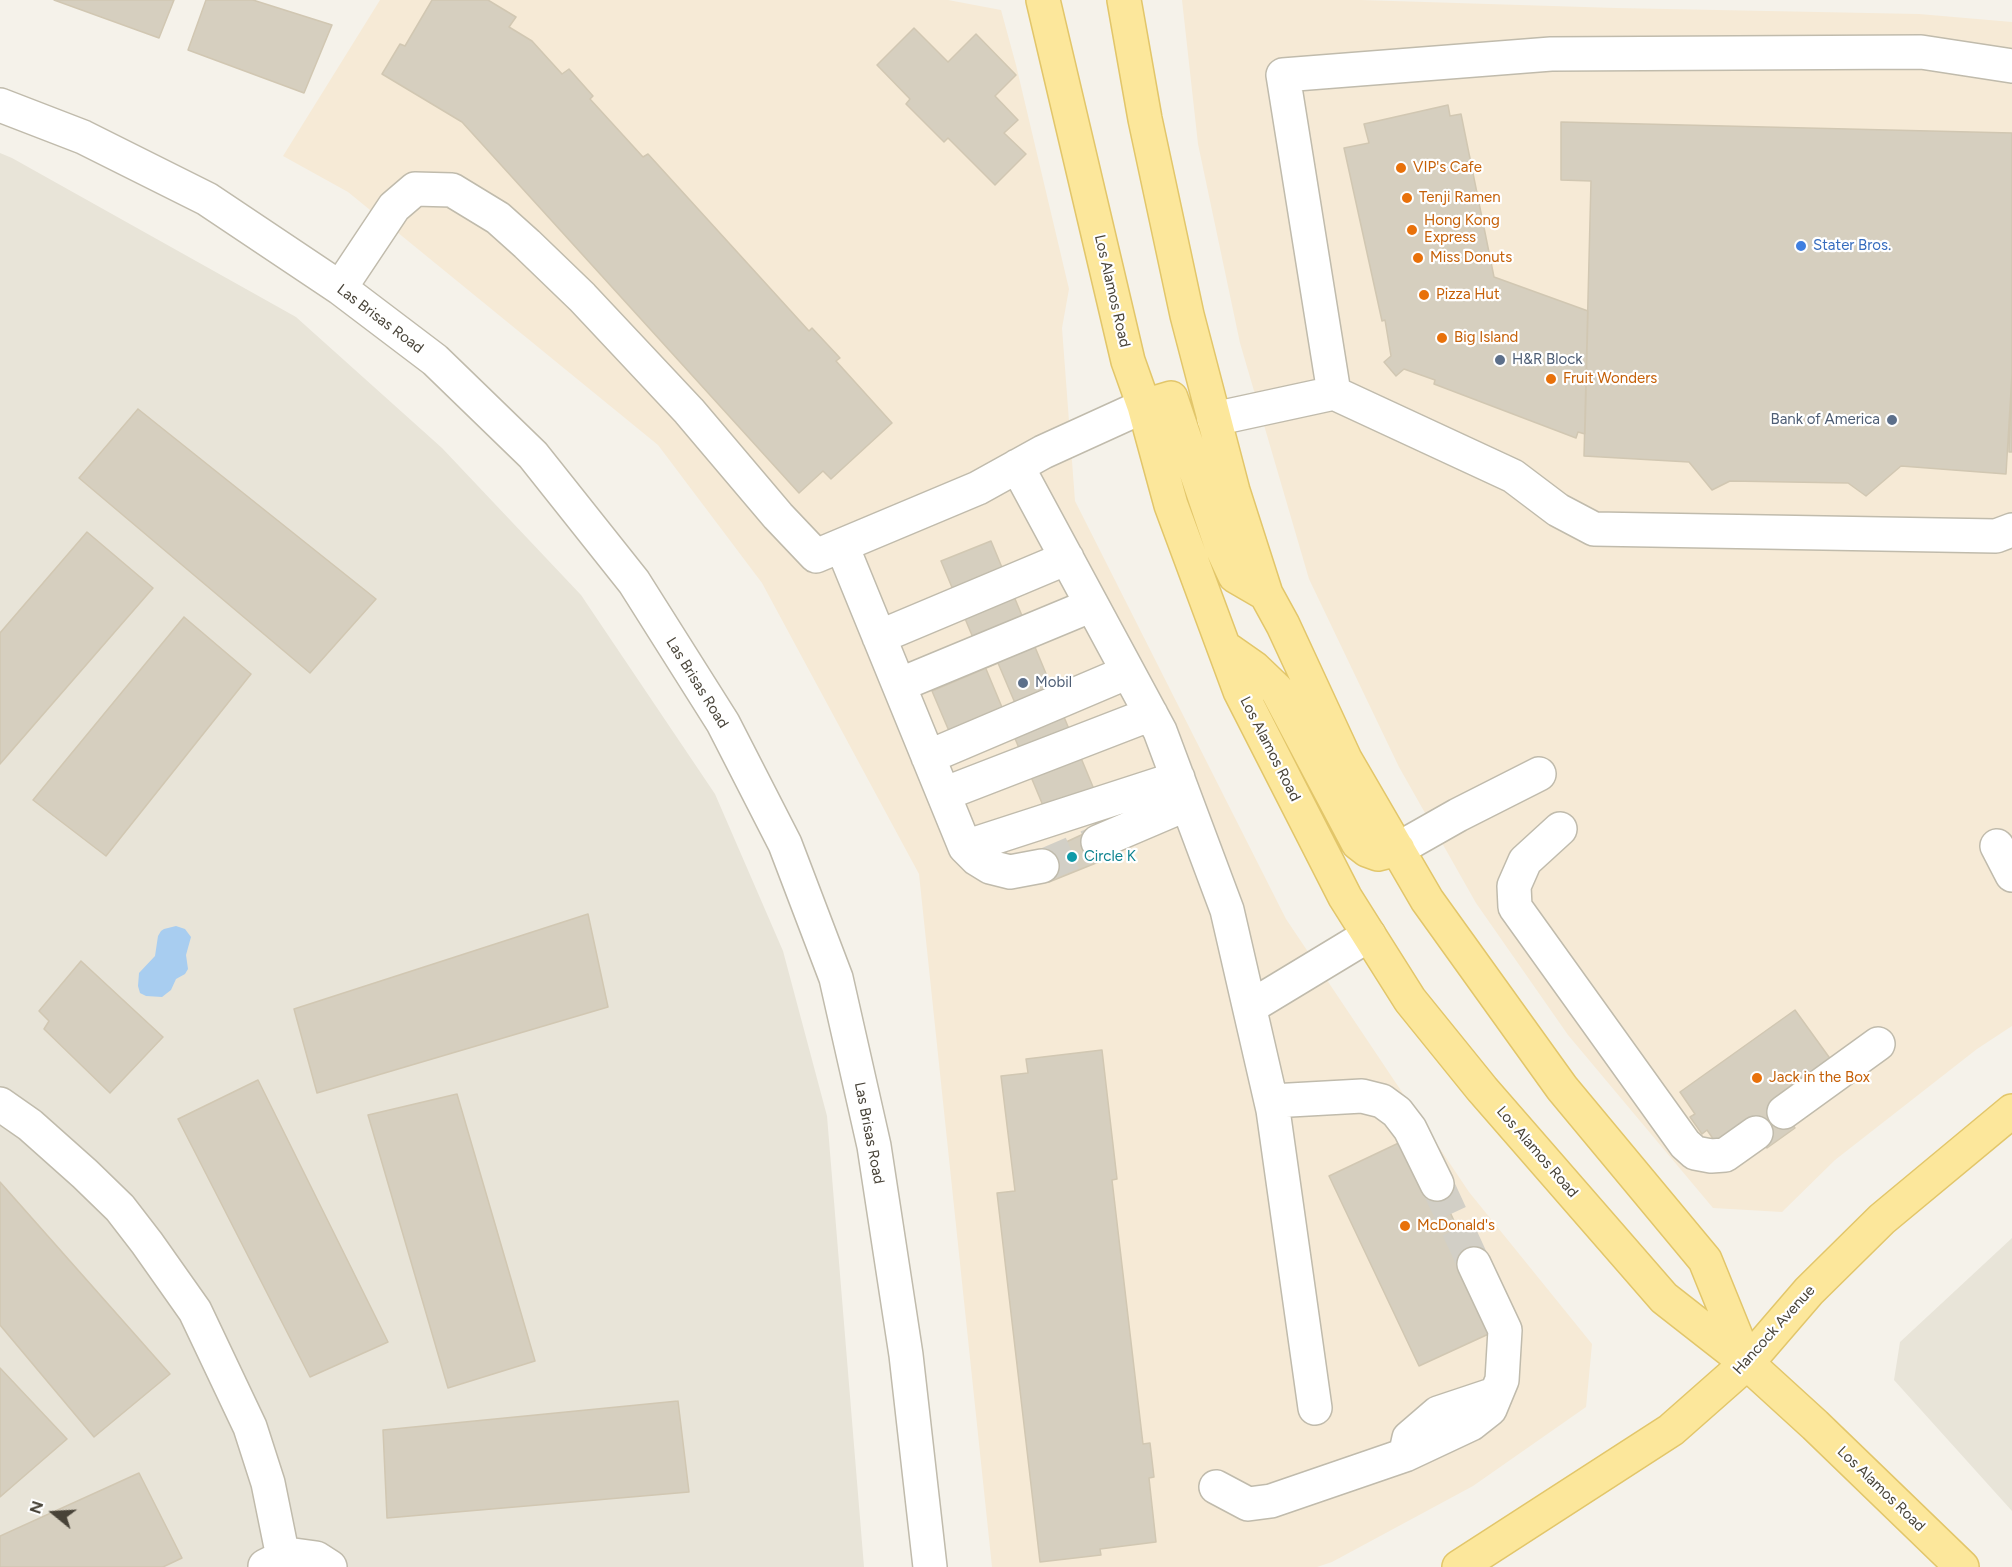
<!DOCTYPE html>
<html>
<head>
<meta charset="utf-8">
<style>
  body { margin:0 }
  #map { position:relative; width:2012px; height:1567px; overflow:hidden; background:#f5f2ea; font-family:Figtree,sans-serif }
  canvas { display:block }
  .north { position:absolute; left:24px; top:1483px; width:60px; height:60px; -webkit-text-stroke:4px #fff; paint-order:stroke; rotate:288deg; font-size:16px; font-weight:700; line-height:24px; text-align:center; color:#484338 }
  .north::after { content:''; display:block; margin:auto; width:21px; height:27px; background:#484338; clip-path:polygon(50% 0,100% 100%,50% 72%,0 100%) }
</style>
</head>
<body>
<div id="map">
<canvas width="2012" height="1567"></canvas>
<div class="north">N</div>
</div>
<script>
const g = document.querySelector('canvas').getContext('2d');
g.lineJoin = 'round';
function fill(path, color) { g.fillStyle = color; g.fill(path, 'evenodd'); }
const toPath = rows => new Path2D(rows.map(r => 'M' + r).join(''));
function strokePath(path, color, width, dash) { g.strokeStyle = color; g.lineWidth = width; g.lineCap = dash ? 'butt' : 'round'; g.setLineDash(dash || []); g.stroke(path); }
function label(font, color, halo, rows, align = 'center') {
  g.font = font + ' Figtree,sans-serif'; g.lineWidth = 4.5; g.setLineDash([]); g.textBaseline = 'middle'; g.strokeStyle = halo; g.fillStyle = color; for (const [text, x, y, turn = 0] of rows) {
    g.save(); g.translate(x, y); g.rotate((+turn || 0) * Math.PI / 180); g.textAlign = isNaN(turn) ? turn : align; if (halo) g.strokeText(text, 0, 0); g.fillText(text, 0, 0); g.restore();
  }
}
fill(toPath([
  [0,153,12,158,296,317,442,448,581,595,715,794,783,951,827,1116,864,1567,0,1567],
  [2012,1238,2012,1511,1894,1380,1900,1342]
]), '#e8e4d8');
fill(toPath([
  [380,0,948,0,1001,10,1016,65,1069,289,1062,328,1075,501,1286,919,1469,1192,1592,1344,1586,1407,1473,1486,1332,1562,1317,1567,992,1567,919,874,762,583,658,445,348,192,283,156],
  [1182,0,1361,0,1616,8,1919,14,2012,22,2012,1026,1977,1049,1835,1160,1782,1212,1713,1208,1568,1035,1476,903,1399,767,1309,579,1240,343,1198,144]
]), '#f6ead6');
fill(toPath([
  [176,926,185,929,191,937,186,955,188,969,185,974,176,979,171,990,162,997,146,996,140,993,138,986,139,973,155,956,158,936,161,931,164,929]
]), '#a8cdf0');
const building = toPath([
  [54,0,174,0,159,38,54,0],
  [206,0,253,0,332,25,304,93,188,50,206,0],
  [432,0,488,0,516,17,509,27,532,41,562,74,569,69,593,96,590,99,643,157,648,154,809,331,812,328,840,358,836,361,892,423,831,479,823,471,799,493,462,122,382,74,400,44,405,46,432,0],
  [914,28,948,62,976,34,1016,75,995,96,1018,120,1004,133,1026,154,995,185,948,138,944,142,906,104,910,99,877,65,914,28],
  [1448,105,1450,116,1461,114,1494,277,1588,311,1585,434,1578,432,1576,438,1434,384,1435,380,1404,369,1396,376,1384,362,1391,356,1385,320,1382,321,1344,148,1369,143,1364,124,1448,105],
  [1561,122,2012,133,2012,374,2006,474,1901,466,1866,496,1848,483,1730,481,1712,490,1689,462,1584,456,1591,181,1561,180,1561,122],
  [2012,374,2012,452,2009,452,2012,374],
  [138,409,376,599,310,673,79,478,138,409],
  [87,532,153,588,0,764,0,633,87,532],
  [991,541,1098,799,1049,820,941,561,991,541],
  [184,617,251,674,106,856,33,800,184,617],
  [998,663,1015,703,949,731,932,691,998,663],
  [1092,830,1106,859,1049,882,1038,855,1092,830],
  [588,914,608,1007,317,1093,294,1009,588,914],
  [81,961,163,1037,110,1093,44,1029,49,1021,39,1011,81,961],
  [1795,1010,1834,1064,1777,1104,1795,1128,1767,1148,1750,1124,1718,1146,1707,1130,1702,1134,1690,1117,1695,1114,1680,1092,1795,1010],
  [1102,1050,1117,1179,1112,1180,1143,1444,1150,1443,1154,1477,1149,1478,1156,1542,1100,1549,1101,1555,1040,1562,997,1193,1015,1191,1001,1076,1028,1073,1026,1059,1102,1050],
  [258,1080,388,1342,310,1377,178,1119,258,1080],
  [457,1094,535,1361,448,1388,368,1115,457,1094],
  [1405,1140,1437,1184,1474,1264,1493,1332,1419,1366,1329,1176,1405,1140],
  [0,1182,170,1374,94,1437,0,1325,0,1182],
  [0,1368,67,1439,0,1497,0,1368],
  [678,1401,689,1492,387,1518,383,1430,678,1401],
  [139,1473,182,1558,163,1567,0,1567,0,1536,139,1473]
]);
fill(building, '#d6cfbf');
strokePath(building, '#d1c7b2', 1.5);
strokePath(toPath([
  [1042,866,1098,842],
  [1437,1184,1474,1264]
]), '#d2cfc6', 33, [33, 16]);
const minor = toPath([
  [2012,66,1921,52,1551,54,1283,75,1334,393,1513,476,1558,510,1594,529,1996,536,2012,530],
  [0,105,83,137,207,199,340,288,435,360,533,455,634,582,723,723,785,844,836,978,874,1146,906,1355,930,1567],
  [340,288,394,207,415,189,452,190,498,218,527,244,582,297,689,411,778,516,816,556,978,488,1043,452,1144,406],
  [1214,419,1334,393],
  [1017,466,1160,731,1227,910,1273,1110,1315,1408],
  [842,546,965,847,1178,778],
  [879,637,1067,558],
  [899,685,1092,605],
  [928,757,1128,672],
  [944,794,1151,714],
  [1560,829,1525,861,1514,886,1515,907,1685,1144,1695,1153,1711,1156,1725,1155,1756,1133],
  [1098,842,1187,804],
  [1997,846,2012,875],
  [965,847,977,859,990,867,1010,872,1042,866],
  [1398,849,1458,815,1539,774],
  [1250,1007,1369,935],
  [1272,1101,1362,1096,1382,1101,1397,1112,1410,1129,1437,1184],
  [0,1104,30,1125,85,1174,120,1208,147,1243,195,1311,250,1427,268,1483,283,1557],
  [1784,1112,1878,1044],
  [1407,1447,1409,1438,1438,1413,1489,1396],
  [1216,1487,1248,1504,1271,1501,1405,1455,1471,1424,1490,1409,1502,1380,1505,1330,1474,1264],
  [265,1566,283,1557,294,1555,316,1558,330,1567]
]);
const major = toPath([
  [1043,0,1128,361,1144,406,1171,505,1240,691,1345,897,1410,1000,1482,1089,1664,1298,1747,1363,1815,1425,1962,1567],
  [1124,0,1145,119,1187,315,1233,491,1266,594,1283,625,1345,759,1427,900,1562,1088,1705,1260,1746,1361],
  [1144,406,1171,398,1222,548,1235,576,1266,594],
  [1224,647,1254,668,1277,690,1358,843,1367,850,1378,854,1398,849],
  [1459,1567,1671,1430,1747,1363,1809,1291,1882,1219,2012,1111]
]);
strokePath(minor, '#c0bbac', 36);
strokePath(major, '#e2c66a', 36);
strokePath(minor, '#fff', 33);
strokePath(major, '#fce79b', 33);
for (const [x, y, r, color] of [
  [1401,168,6,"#e8710a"],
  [1407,198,6,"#e8710a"],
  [1412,230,6,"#e8710a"],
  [1801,246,6,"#3f7fe0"],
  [1418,258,6,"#e8710a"],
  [1424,295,6,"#e8710a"],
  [1442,338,6,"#e8710a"],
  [1500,360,6,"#5c6f8a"],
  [1551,379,6,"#e8710a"],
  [1892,420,6,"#5c6f8a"],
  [1023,683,6,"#5c6f8a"],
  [1072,857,6,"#0f9aa8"],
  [1757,1078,6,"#e8710a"],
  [1405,1226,6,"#e8710a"]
]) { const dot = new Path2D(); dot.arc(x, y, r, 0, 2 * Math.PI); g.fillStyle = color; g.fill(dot); strokePath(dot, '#fff', 2); }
label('15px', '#c56008', '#fff', [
  ["VIP's Cafe",1413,168],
  ["Tenji Ramen",1419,198],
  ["Hong Kong",1424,221],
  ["Express",1424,238],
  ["Miss Donuts",1430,258],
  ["Pizza Hut",1436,295],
  ["Big Island",1454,338],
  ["Fruit Wonders",1563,379],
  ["Jack in the Box",1769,1078],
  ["McDonald's",1417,1226]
], 'left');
label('15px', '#366cbe', '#fff', [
  ["Stater Bros.",1813,246]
], 'left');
label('15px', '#484338', '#fff', [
  ["Los Alamos Road",1112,291,77],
  ["Las Brisas Road",380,319,37],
  ["Las Brisas Road",697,683,58],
  ["Los Alamos Road",1270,749,63],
  ["Las Brisas Road",869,1133,79],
  ["Los Alamos Road",1537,1152,49],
  ["Hancock Avenue",1774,1330,-48],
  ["Los Alamos Road",1881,1489,44]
]);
label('15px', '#4e5e75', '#fff', [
  ["H&R Block",1512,360],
  ["Bank of America",1880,420,"right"],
  ["Mobil",1035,683]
], 'left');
label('15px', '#0d838f', '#fff', [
  ["Circle K",1084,857]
], 'left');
</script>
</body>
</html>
